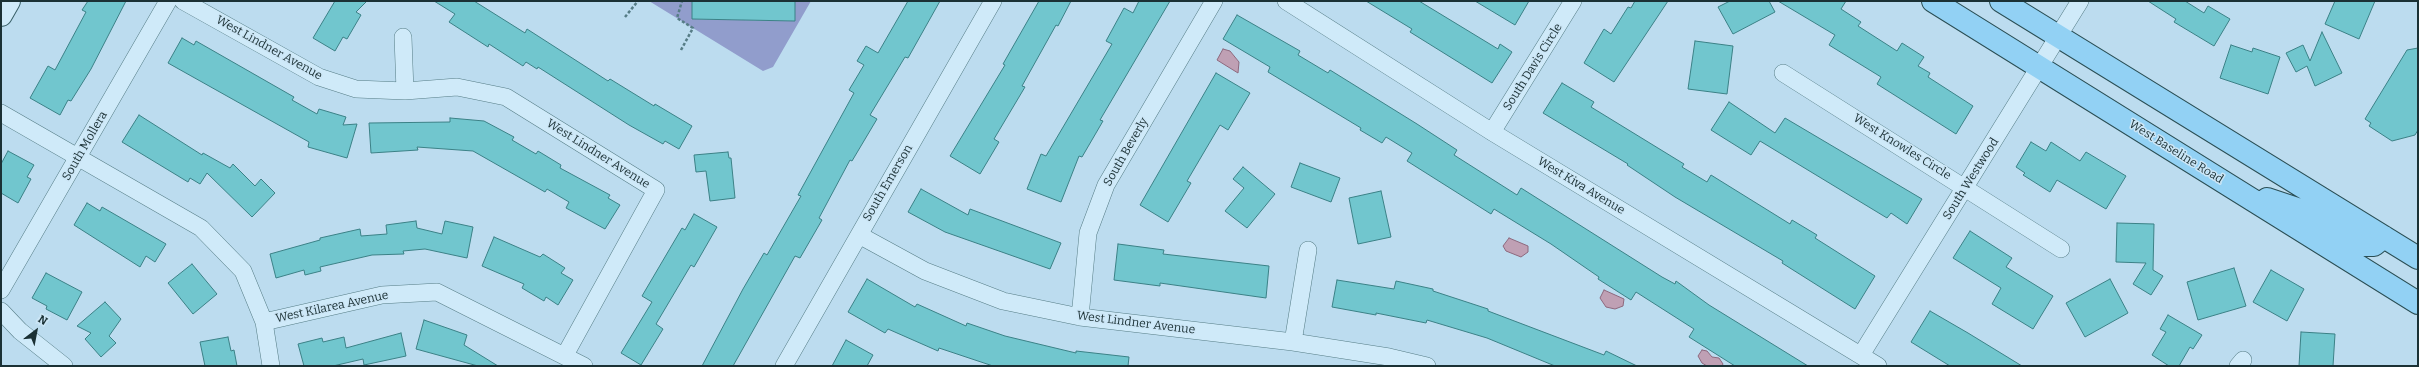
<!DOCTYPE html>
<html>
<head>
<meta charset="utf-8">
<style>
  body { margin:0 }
  #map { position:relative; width:2419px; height:367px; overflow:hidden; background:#bcdcef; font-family:Bitter,serif }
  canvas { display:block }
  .frame { position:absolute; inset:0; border:2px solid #1b3135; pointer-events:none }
  .north { position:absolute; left:16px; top:311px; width:40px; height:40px; -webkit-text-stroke:3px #cce6f6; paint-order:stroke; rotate:32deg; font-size:11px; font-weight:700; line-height:16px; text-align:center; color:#1b3135 }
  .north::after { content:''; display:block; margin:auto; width:14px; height:18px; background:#1b3135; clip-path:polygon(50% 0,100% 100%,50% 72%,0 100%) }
</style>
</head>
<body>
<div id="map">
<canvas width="2419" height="367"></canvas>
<div class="frame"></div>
<div class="north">N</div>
</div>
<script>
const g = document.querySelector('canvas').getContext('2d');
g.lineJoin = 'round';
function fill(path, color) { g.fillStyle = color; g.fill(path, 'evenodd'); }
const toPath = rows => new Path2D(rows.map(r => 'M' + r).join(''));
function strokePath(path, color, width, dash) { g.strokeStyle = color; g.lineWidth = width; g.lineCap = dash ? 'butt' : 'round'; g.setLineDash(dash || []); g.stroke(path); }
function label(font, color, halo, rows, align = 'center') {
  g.font = font + ' Bitter,serif'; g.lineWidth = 3; g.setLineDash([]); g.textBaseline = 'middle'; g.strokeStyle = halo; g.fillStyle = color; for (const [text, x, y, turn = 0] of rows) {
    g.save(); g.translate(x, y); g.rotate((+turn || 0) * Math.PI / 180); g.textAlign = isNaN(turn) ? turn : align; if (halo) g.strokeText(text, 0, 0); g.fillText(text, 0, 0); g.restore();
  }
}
fill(toPath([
  [649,1,692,1,692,19,795,21,795,1,811,1,773,67,763,71]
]), '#919dcc');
const water = toPath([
  [1223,49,1230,51,1239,62,1238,73,1217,60,1223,49],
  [1509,238,1528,246,1528,252,1521,257,1506,251,1503,246,1509,238],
  [1604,290,1624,299,1623,306,1615,309,1606,307,1600,298,1604,290],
  [1702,350,1707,351,1712,357,1719,358,1723,364,1722,366,1707,366,1702,363,1698,356,1702,350]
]);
fill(water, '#bfa0b4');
strokePath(water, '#8d687d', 1);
const building = toPath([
  [88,1,126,1,91,69,71,101,68,100,60,115,30,98,48,66,55,70,86,12,82,10,88,1],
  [335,1,367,1,356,12,361,15,347,39,343,37,335,51,313,38,335,1],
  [434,1,474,1,525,33,527,29,608,81,610,79,654,106,655,104,692,126,679,149,665,141,663,144,629,125,538,67,537,69,526,62,523,66,489,44,488,47,449,22,455,14,434,1],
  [692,1,795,1,795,21,692,19,692,1],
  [908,1,940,1,908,58,905,57,870,115,877,119,852,161,850,160,819,218,822,220,800,258,795,256,733,366,702,366,743,289,764,253,767,255,801,196,798,195,854,93,849,90,864,65,857,61,866,46,878,53,908,1],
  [1039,1,1071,1,1058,26,1056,25,1022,86,1025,87,994,139,999,142,980,174,950,156,1005,65,1003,64,1039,1],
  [1139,1,1170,1,1100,120,1103,121,1082,157,1079,156,1061,202,1027,189,1041,154,1046,156,1112,44,1106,41,1124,8,1133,13,1139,1],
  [1366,1,1419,1,1498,49,1500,44,1512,52,1492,83,1410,32,1412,29,1366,1],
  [1475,1,1529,1,1515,25,1475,1],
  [1635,1,1668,1,1614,82,1584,63,1604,29,1611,34,1628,7,1631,8,1635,1],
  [1730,1,1769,1,1775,12,1733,34,1718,7,1730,1],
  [1778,1,1846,1,1841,9,1861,22,1858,26,1897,51,1902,43,1924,57,1918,66,1930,73,1928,77,1973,106,1956,134,1877,84,1881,77,1829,45,1835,35,1778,1],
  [2148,1,2185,1,2204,13,2208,6,2230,19,2214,46,2174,22,2176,19,2148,1],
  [2335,1,2375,1,2359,39,2325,24,2335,1],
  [1237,15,1300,51,1298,55,1328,73,1330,70,1417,124,1457,150,1454,155,1517,195,1521,188,1662,277,1675,284,1676,281,1709,305,1808,366,1735,366,1689,337,1694,329,1636,292,1631,300,1598,279,1599,277,1551,244,1494,209,1491,214,1407,161,1412,153,1386,137,1382,143,1360,130,1361,128,1268,72,1270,67,1223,39,1237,15],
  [2322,32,2342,73,2315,86,2307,66,2296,72,2286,53,2303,45,2310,61,2322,32],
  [182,38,194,45,196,41,294,97,292,100,317,114,319,109,346,117,343,125,357,124,347,158,308,147,309,142,168,63,182,38],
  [1695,41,1733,46,1727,94,1688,89,1695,41],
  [2231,45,2252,52,2253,48,2280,57,2268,94,2220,78,2231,45],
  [2418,48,2418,130,2415,135,2392,141,2369,126,2371,123,2365,119,2407,50,2418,48],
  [1216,73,1250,93,1228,130,1220,125,1187,181,1191,183,1168,222,1140,205,1216,73],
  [1562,83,1594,102,1591,107,1684,164,1682,167,1707,182,1711,175,1790,224,1792,220,1817,235,1815,238,1875,276,1855,309,1782,263,1783,261,1675,197,1627,165,1628,164,1543,113,1562,83],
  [1729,102,1775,133,1785,118,1922,199,1907,224,1891,213,1887,218,1760,141,1751,155,1711,130,1729,102],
  [139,115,202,155,203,153,230,168,233,164,255,186,261,179,275,193,252,217,207,173,200,184,190,178,188,182,122,142,139,115],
  [450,118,484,121,514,137,512,140,536,154,538,151,561,165,560,168,610,195,608,198,620,205,605,229,566,208,569,202,547,189,545,192,473,151,417,147,418,150,371,153,369,123,450,122,450,118],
  [2031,142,2046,151,2051,142,2080,161,2086,152,2126,176,2106,209,2057,180,2050,192,2023,175,2025,173,2016,167,2031,142],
  [8,151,34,165,27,177,31,179,18,203,1,193,1,164,8,151],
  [728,152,729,158,731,158,735,198,710,201,706,171,696,172,694,155,728,152],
  [1300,163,1340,178,1331,202,1291,187,1300,163],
  [1243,167,1275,194,1247,228,1225,211,1244,188,1233,179,1243,167],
  [921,189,968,215,970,209,1061,243,1050,269,945,232,908,212,921,189],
  [1381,191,1391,237,1358,244,1349,198,1381,191],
  [87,203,100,211,102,207,166,244,155,262,146,256,140,267,74,225,87,203],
  [694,214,717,227,694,267,691,265,656,324,663,329,641,365,621,353,652,302,642,296,682,228,685,230,694,214],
  [416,221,417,228,442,234,445,221,473,227,467,258,425,249,403,251,404,254,372,255,320,267,321,271,305,275,304,270,276,278,270,254,320,240,320,238,360,229,361,236,387,234,386,225,416,221],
  [2117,223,2154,224,2153,270,2163,276,2151,295,2133,284,2146,263,2116,262,2117,223],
  [1970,231,2012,258,2006,267,2053,296,2033,329,1992,304,2001,288,1953,258,1970,231],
  [494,237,540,257,543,254,565,268,561,273,573,280,558,305,546,297,544,301,522,288,524,284,482,266,494,237],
  [1118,244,1164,250,1163,254,1269,266,1266,298,1160,283,1160,286,1114,280,1118,244],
  [192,264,217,294,193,314,168,283,192,264],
  [2234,268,2246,306,2198,320,2187,282,2234,268],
  [2271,270,2304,289,2287,321,2253,302,2271,270],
  [46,273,82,292,67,320,46,309,47,306,32,298,46,273],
  [867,279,915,307,917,304,966,326,967,323,1005,336,1076,353,1076,351,1129,357,1128,366,993,366,939,348,938,351,888,329,885,333,848,312,867,279],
  [2110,279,2128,313,2085,337,2066,303,2110,279],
  [1337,280,1394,289,1396,281,1433,289,1433,291,1488,309,1488,311,1604,355,1606,351,1637,366,1555,366,1487,338,1427,320,1426,323,1376,313,1376,315,1332,307,1337,280],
  [105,302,121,319,109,336,116,343,101,357,85,339,91,333,77,326,105,302],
  [1930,311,1968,333,2022,366,1950,366,1911,342,1930,311],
  [2168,315,2202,335,2193,349,2190,347,2179,366,2169,366,2152,355,2166,332,2160,329,2168,315],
  [424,320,467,335,464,345,498,366,478,366,416,349,424,320],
  [2301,332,2335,334,2333,366,2299,366,2301,332],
  [401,333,406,356,364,365,363,359,333,366,304,366,298,344,322,338,323,342,344,337,346,348,401,333],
  [228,337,231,351,234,350,237,366,205,366,200,342,228,337],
  [846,340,873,355,867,366,832,366,846,340]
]);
fill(building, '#71c6ce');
strokePath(building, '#3b8186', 1);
const minor = toPath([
  [183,1,319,77,356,89,405,91,457,87,506,97,656,190,565,355],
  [1286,1,1492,132,1878,366],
  [403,37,405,91],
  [1783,73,2061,249],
  [1,113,201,228,243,271,264,322,382,295,437,292,584,366],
  [1492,132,1573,1],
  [859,235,925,271,1003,301,1080,317,1293,342,1389,357,1427,366],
  [1,290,168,1],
  [1,311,20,331,64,366],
  [1080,317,1088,233,1106,185,1214,1],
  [264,322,271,366],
  [1293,342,1308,250],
  [1861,355,2080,1],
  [784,366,993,1],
  [2238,366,2243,360]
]);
const secondary = toPath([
  [1,15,9,1]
]);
const primary = toPath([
  [1933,1,2418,303],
  [2001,1,2418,258],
  [2267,199,2300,210,2360,245,2374,245,2384,237]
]);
strokePath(minor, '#567d86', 18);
strokePath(secondary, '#396068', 24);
strokePath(primary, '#2a4e54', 24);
strokePath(toPath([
  [625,17,638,1],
  [681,50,693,28,677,18,682,1]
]), '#567d86', 2.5, [3, 2]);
strokePath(minor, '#cfeaf9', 17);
strokePath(secondary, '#cfeaf9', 22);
strokePath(primary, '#92d1f4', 22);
label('12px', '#1b3135', '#cce6f6', [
  ["West Lindner Avenue",269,48,29],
  ["South Davis Circle",1533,67,-58],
  ["South Mollera",85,146,-60],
  ["West Knowles Circle",1902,147,32],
  ["South Beverly",1126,152,-60],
  ["West Baseline Road",2176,152,32],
  ["West Lindner Avenue",598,154,32],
  ["South Westwood",1971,179,-58],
  ["South Emerson",888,183,-60],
  ["West Kiva Avenue",1581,186,31],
  ["West Kilarea Avenue",332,307,-12],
  ["West Lindner Avenue",1136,323,7]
]);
</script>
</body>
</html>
